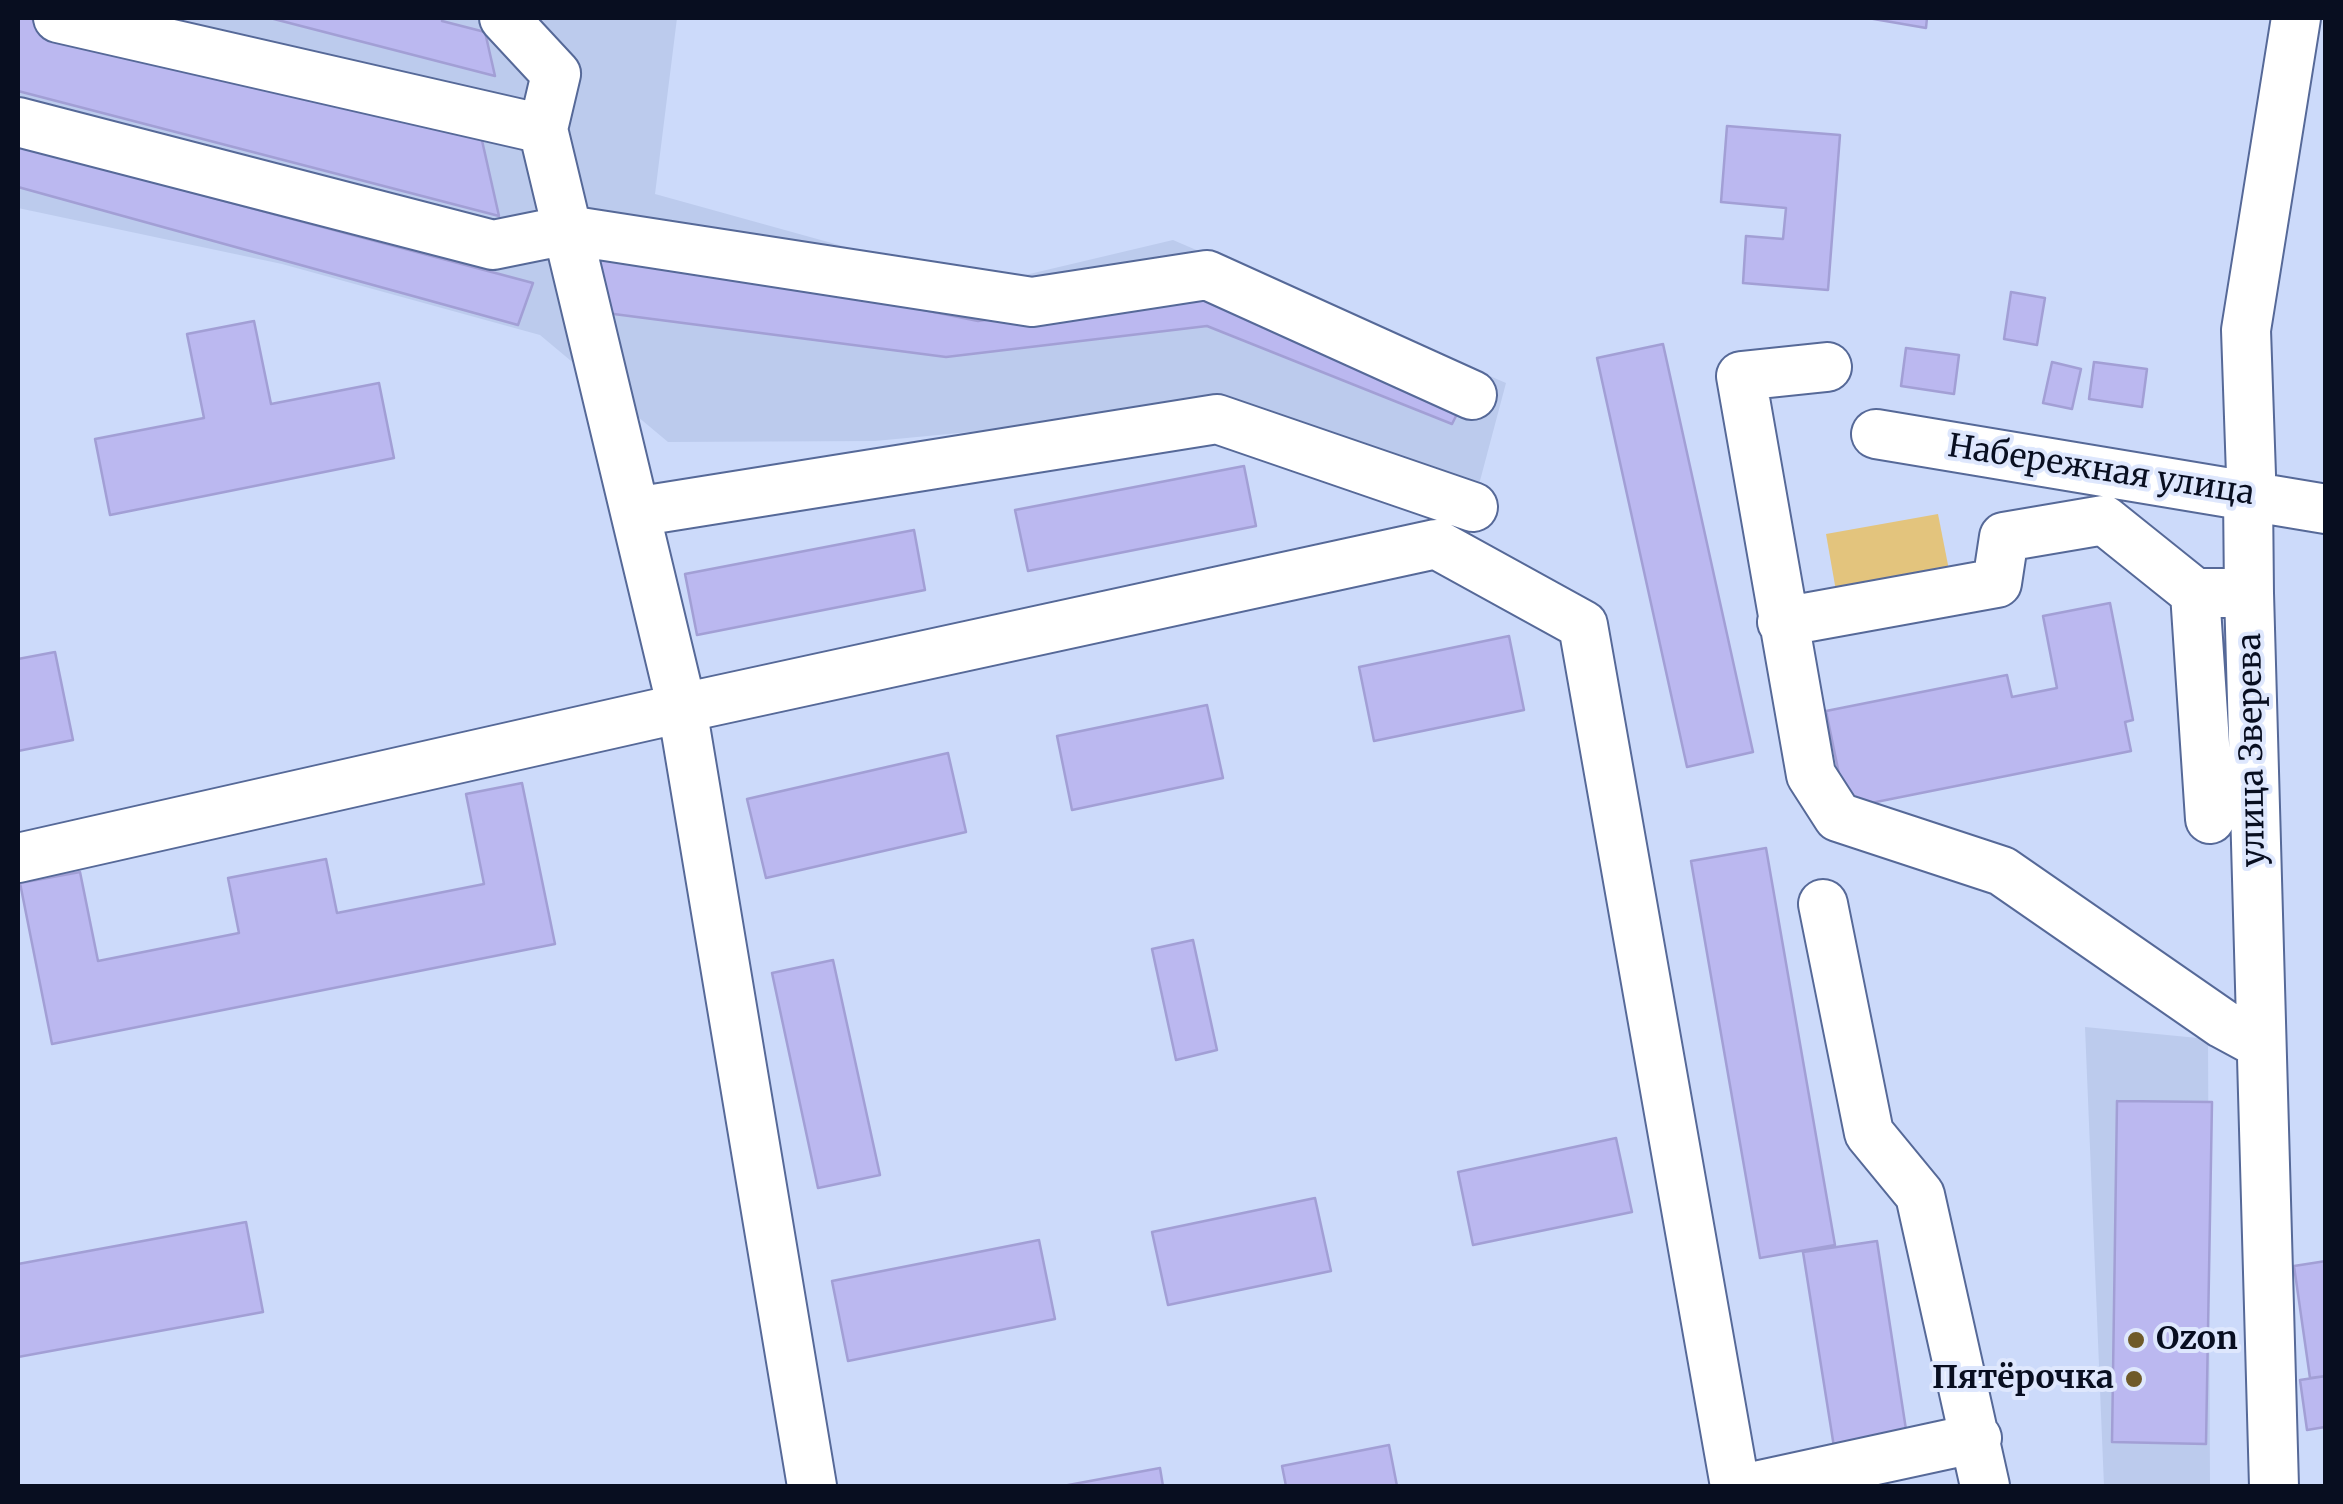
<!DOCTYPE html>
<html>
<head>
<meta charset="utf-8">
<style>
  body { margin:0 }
  #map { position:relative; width:2343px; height:1504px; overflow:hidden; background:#ccdafa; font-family:Merriweather,serif }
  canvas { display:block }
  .frame { position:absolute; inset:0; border:20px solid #080e20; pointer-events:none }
</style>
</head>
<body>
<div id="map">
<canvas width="2343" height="1504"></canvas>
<div class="frame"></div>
</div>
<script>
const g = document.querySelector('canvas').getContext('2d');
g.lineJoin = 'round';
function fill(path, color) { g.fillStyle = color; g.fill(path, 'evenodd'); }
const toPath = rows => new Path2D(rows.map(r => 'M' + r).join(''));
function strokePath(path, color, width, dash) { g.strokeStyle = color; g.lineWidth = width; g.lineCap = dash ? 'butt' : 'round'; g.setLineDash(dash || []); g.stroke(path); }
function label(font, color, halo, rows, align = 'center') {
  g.font = font + ' Merriweather,serif'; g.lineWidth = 8; g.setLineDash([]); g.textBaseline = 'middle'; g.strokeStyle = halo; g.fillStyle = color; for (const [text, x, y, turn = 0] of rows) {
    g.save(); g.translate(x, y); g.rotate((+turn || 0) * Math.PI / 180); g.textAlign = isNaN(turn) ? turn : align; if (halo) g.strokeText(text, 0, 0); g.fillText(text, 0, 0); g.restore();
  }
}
fill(toPath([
  [18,18,677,18,655,194,983,285,1173,240,1506,383,1473,507,1177,403,980,431,875,441,668,442,540,335,282,264,18,208],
  [2085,1027,2208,1039,2210,1486,2104,1486]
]), '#bccbed');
fill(toPath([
  [1938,514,1949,570,1836,591,1826,534]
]), '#e3c47d');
const building = toPath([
  [18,18,28,18,481,136,499,216,18,91,18,18],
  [270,18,443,18,442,21,485,32,495,76,270,18],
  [1868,18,1927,18,1926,28,1868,18],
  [1727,126,1840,135,1828,290,1743,283,1746,236,1783,239,1786,208,1721,202,1727,126],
  [18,146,533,283,518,325,18,187,18,146],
  [592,256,736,272,978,321,1203,290,1460,408,1452,424,1207,326,946,357,606,313,592,256],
  [2011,292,2045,298,2037,345,2004,339,2011,292],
  [254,321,271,404,379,383,394,458,110,515,95,439,204,418,187,334,254,321],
  [1663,344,1753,752,1687,767,1597,358,1663,344],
  [1906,348,1959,355,1954,394,1901,386,1906,348],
  [2052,362,2081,369,2072,409,2043,403,2052,362],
  [2094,362,2147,369,2142,407,2089,399,2094,362],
  [1244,466,1256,526,1028,571,1015,510,1244,466],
  [914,530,925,590,697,635,685,574,914,530],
  [2110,603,2133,720,2125,722,2131,751,1846,808,1826,711,2007,675,2012,697,2057,688,2043,616,2110,603],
  [1509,636,1524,710,1374,741,1359,667,1509,636],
  [55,652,73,740,18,751,18,659,55,652],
  [1207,705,1223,778,1072,810,1057,736,1207,705],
  [948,753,966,832,766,878,747,799,948,753],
  [522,783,555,944,52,1044,20,883,80,872,98,961,239,933,228,878,326,859,337,913,484,884,466,794,522,783],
  [1766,848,1835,1245,1760,1258,1691,861,1766,848],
  [1193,940,1217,1050,1176,1060,1152,949,1193,940],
  [833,960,880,1175,818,1188,772,973,833,960],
  [2117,1101,2212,1102,2206,1444,2112,1442,2117,1101],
  [1616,1138,1632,1212,1473,1245,1458,1172,1616,1138],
  [1315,1198,1331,1271,1168,1305,1152,1232,1315,1198],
  [246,1222,263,1312,18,1357,18,1264,246,1222],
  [1039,1240,1055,1319,848,1361,832,1281,1039,1240],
  [1877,1241,1907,1436,1834,1447,1803,1252,1877,1241],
  [2326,1261,2326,1376,2310,1378,2294,1266,2326,1261],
  [2326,1376,2325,1427,2307,1430,2300,1380,2326,1376],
  [1389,1445,1397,1486,1286,1486,1282,1466,1389,1445],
  [1160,1468,1163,1486,1063,1486,1160,1468]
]);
fill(building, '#bbb8f0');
strokePath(building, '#a29fd5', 2.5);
const minor = toPath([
  [58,18,543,129,682,708,812,1486],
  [504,18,556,74,543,129],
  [18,122,493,245,567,230,1032,302,1207,275,1472,395],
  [1827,367,1741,376,1811,775,1838,817,2002,871,2223,1024,2260,1044],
  [1876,434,2326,509],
  [635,512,1217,419,1473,507],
  [2195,593,2210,819],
  [1782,622,1997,583,2004,537,2104,520,2195,593,2249,593],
  [18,858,682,708,1436,544,1583,625,1735,1486],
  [1823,904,1869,1133,1920,1195,1985,1486],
  [1756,1486,1977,1438],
  [2274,1486,2249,593,2248,495,2251,475,2246,330,2296,18]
]);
strokePath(minor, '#566998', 52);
strokePath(minor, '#fff', 48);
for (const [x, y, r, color] of [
  [2136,1340,10,"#6f5a29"],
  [2134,1379,10,"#6f5a29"]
]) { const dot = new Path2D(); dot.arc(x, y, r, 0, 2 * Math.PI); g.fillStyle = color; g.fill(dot); strokePath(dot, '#dee7fd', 4); }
label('32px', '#080e20', '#dee7fd', [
  ["Набережная улица",2101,471,9],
  ["улица Зверева",2253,750,-91]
]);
label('bold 32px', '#080e20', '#dee7fd', [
  ["Ozon",2156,1340],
  ["Пятёрочка",2114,1379,"right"]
], 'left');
</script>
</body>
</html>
